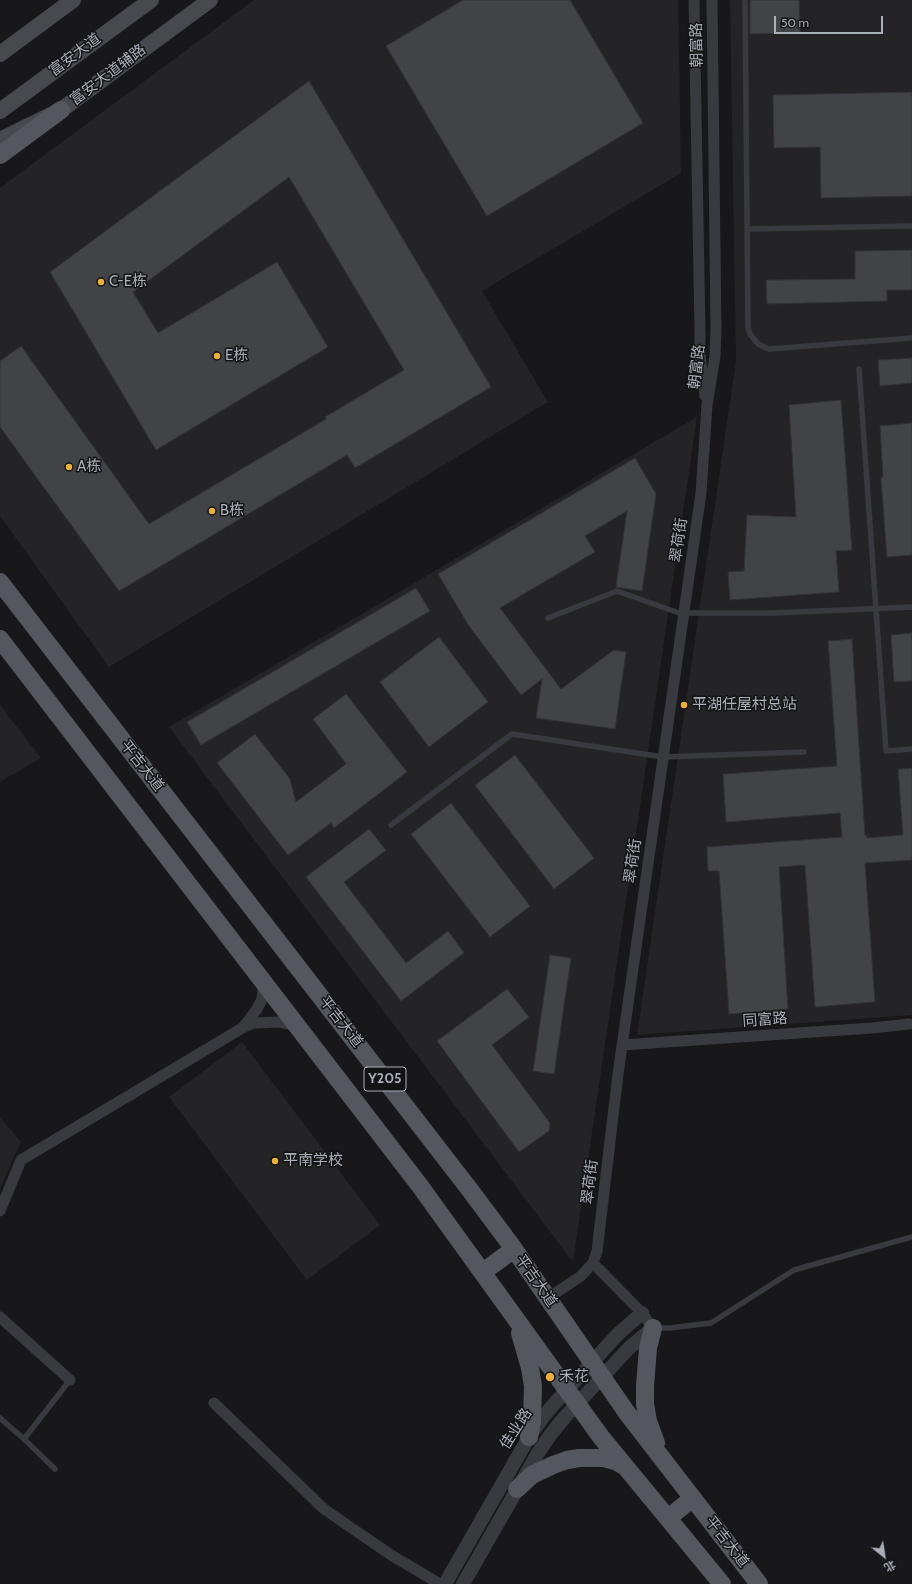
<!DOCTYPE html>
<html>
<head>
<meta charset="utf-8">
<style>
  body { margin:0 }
  #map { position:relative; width:912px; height:1584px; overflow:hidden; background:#18181a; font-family:Cabin,"Noto Sans SC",sans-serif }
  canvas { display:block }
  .north { position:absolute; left:864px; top:1536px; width:40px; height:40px; -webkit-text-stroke:3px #131315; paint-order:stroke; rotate:150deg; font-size:11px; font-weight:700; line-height:16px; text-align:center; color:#abafb9 }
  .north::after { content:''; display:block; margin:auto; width:14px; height:18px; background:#abafb9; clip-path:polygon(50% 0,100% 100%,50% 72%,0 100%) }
  .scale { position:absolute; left:774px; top:16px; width:109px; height:18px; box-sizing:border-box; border:2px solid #abafb9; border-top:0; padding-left:5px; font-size:12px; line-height:14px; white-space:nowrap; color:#abafb9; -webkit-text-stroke:3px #131315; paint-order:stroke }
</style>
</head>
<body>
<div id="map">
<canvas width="912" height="1584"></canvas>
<div class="north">北</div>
<div class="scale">50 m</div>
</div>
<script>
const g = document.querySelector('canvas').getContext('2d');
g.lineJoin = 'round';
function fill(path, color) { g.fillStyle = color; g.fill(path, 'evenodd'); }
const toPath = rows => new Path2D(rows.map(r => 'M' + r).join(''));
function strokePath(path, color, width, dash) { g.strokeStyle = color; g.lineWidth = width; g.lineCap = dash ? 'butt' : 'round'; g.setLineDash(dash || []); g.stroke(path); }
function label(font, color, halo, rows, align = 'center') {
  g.font = font + ' Cabin,"Noto Sans SC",sans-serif'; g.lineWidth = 3; g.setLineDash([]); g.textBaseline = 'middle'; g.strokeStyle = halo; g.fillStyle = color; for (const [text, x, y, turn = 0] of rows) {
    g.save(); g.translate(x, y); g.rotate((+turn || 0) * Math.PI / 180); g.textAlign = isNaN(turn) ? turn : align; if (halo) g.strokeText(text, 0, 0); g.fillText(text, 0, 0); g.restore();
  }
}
fill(toPath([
  [254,0,678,0,681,173,482,291,548,402,109,667,0,516,0,188],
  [730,0,912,0,912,1015,637,1035,736,361],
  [697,417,573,1262,169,727],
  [0,705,41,758,0,782],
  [242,1042,380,1225,307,1280,169,1097],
  [0,1117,21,1142,0,1188]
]), '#242427');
const building = toPath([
  [463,0,570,0,643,123,487,216,386,46,463,0],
  [750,0,799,0,800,33,750,34,750,0],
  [309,81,491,387,355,468,347,455,119,591,0,427,0,361,21,346,149,524,326,419,325,417,404,370,289,177,133,292,158,333,277,262,328,347,156,450,50,272,309,81],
  [912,92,912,196,821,198,820,147,774,148,773,95,912,92],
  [912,250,912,290,887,290,887,301,767,304,766,280,855,279,855,251,912,250],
  [912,358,912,383,880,386,878,360,912,358],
  [841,400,852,550,836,551,839,592,730,600,728,572,744,571,747,515,796,517,789,405,841,400],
  [912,423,912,555,887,557,881,478,883,477,880,426,912,423],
  [635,458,656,494,642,591,616,587,627,511,585,536,595,552,500,608,561,689,614,650,626,652,615,729,536,718,542,679,521,695,469,626,438,574,635,458],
  [416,588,430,611,201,745,187,722,416,588],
  [912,633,912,681,894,682,891,635,912,633],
  [439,637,488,702,429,747,380,682,439,637],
  [852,639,865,836,867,835,867,838,903,835,898,769,912,768,912,860,865,863,875,1002,815,1007,805,865,779,867,788,1009,729,1014,719,871,708,871,707,847,842,837,840,813,726,822,723,774,837,766,828,641,852,639],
  [346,694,407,772,334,828,331,823,288,855,217,763,255,734,290,779,296,802,346,764,313,719,346,694],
  [515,755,594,858,554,889,475,785,515,755],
  [451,803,530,906,490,937,411,834,451,803],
  [369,829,386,850,344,882,406,963,448,931,464,953,401,1001,306,877,369,829],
  [550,955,571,958,554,1074,533,1071,550,955],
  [507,989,529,1017,492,1045,550,1123,549,1131,519,1152,437,1041,507,989]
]);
fill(building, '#424347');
strokePath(building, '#323236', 1);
strokePath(toPath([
  [745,0,748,327,750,334,758,344,769,349,912,338],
  [747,229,912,226],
  [859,369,886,751,912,749],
  [548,618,617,591,679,613,772,613,912,607],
  [391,825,512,734,663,757,804,752],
  [655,1328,669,1328,711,1323,794,1270,912,1237],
  [0,1418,24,1439,55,1469],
  [24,1439,70,1380]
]), '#393a3f', 5.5);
strokePath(toPath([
  [694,0,700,330,700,355,705,396],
  [244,1026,257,1009,262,999,263,990,261,981],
  [622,1045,872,1028,909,1024],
  [0,1211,21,1160,244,1027,254,1023,279,1022,298,1026],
  [593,1263,642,1313,653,1328],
  [548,1298,581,1276,593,1263,597,1251,618,1074,701,493,707,405,715,356,716,330,712,0],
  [0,1317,70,1380],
  [214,1403,324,1509,391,1555,440,1584]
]), '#393a3f', 11);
strokePath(toPath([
  [445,1584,529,1437,543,1417,554,1404,618,1334,642,1313],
  [463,1584,538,1453,551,1434,564,1418,629,1348,653,1328]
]), '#393a3f', 14);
strokePath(toPath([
  [0,54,73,0],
  [0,111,151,0],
  [0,140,61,110,210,0]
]), '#47494f', 16);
strokePath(toPath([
  [0,155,61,110],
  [0,582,470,1190,514,1249,627,1413,759,1584],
  [0,639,420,1186,601,1437,722,1584],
  [483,1272,514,1249],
  [653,1328,648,1348,645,1386,645,1404,648,1421,656,1443],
  [520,1333,530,1368,533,1386,532,1422,529,1437],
  [517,1489,532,1475,553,1465,567,1460,579,1458,603,1458,615,1461,624,1466],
  [668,1518,693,1498]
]), '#55575e', 18);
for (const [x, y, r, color] of [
  [101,282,4,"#ebb13e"],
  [217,356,4,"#ebb13e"],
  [69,467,4,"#ebb13e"],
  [212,511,4,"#ebb13e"],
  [684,705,4,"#ebb13e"],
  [275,1161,4,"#ebb13e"],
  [550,1377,5,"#ebb13e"]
]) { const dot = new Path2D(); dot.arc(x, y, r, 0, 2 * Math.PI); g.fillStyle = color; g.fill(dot); strokePath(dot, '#131315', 1.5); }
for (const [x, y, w] of [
  [385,1079,42]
]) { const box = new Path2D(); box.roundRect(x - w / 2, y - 12, w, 24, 3); g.fillStyle = '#131315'; g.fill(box); strokePath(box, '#abafb9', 1); }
label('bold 14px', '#abafb9', null, [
  ["Y205",385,1079]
]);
label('15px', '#abafb9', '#131315', [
  ["朝富路",697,45,-91],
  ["富安大道",75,55,-37],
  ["富安大道辅路",108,75,-37],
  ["朝富路",697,367,-83],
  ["翠荷街",679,540,-82],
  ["平吉大道",142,766,52],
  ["翠荷街",633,861,-82],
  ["同富路",765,1020,-4],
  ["平吉大道",341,1022,52],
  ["翠荷街",590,1182,-83],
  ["平吉大道",536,1281,55],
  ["佳业路",516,1429,-57],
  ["平吉大道",727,1542,52]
]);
label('15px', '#abafb9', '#131315', [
  ["C-E栋",109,282],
  ["E栋",225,356],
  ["A栋",77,467],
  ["B栋",220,511],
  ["平湖任屋村总站",692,705],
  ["平南学校",283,1161],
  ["禾花",559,1377]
], 'left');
</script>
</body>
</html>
